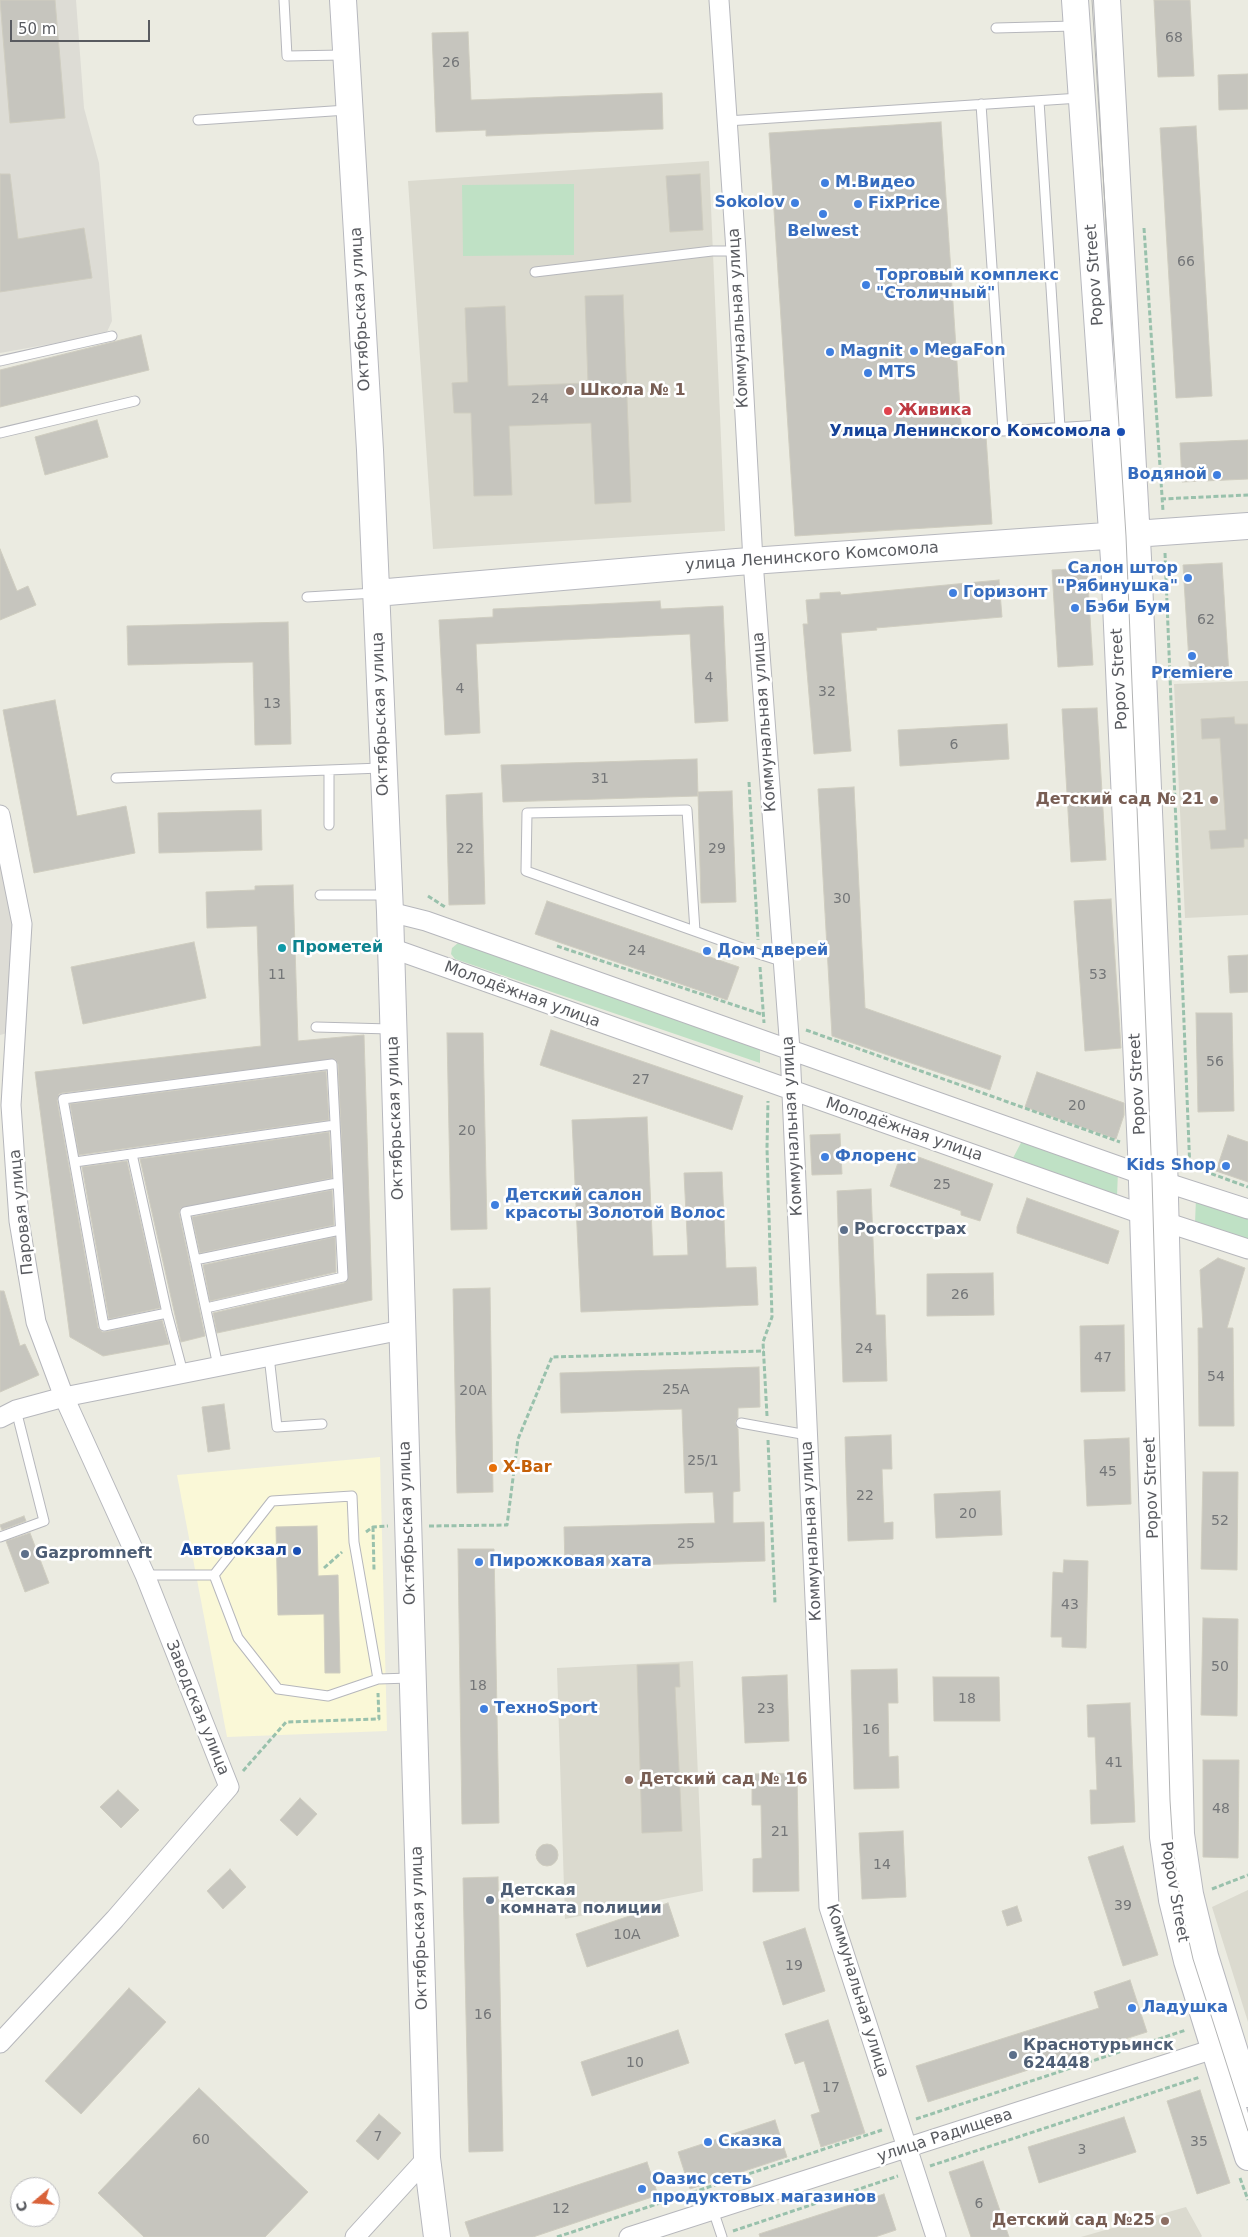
<!DOCTYPE html>
<html>
<head>
<meta charset="utf-8">
<style>
  body { margin:0 }
  #map { position:relative; width:1248px; height:2237px; overflow:hidden; background:#ebebe1; font-family:"DejaVu Sans",sans-serif }
  canvas { display:block }
  .north { position:absolute; left:10px; top:2177px; width:50px; height:50px; box-sizing:border-box; background:#fff; border:1px solid #bdbdbf; border-radius:50%; rotate:252deg; font-size:14px; font-weight:700; line-height:20px; text-align:center; color:#595b60 }
  .north::after { content:''; display:block; margin:auto; width:18px; height:22px; background:#d96239; clip-path:polygon(50% 0,100% 100%,50% 72%,0 100%) }
  .scale { position:absolute; left:10px; top:20px; width:140px; height:22px; box-sizing:border-box; border:2px solid #595b60; border-top:0; padding-left:6px; font-size:15px; line-height:18px; white-space:nowrap; color:#595b60; -webkit-text-stroke:4px #fff; paint-order:stroke }
</style>
</head>
<body>
<div id="map">
<canvas width="1248" height="2237"></canvas>
<div class="north">С</div>
<div class="scale">50 m</div>
</div>
<script>
const g = document.querySelector('canvas').getContext('2d');
g.lineJoin = 'round';
function fill(path, color) { g.fillStyle = color; g.fill(path, 'evenodd'); }
const toPath = rows => new Path2D(rows.map(r => 'M' + r).join(''));
function strokePath(path, color, width, dash) { g.strokeStyle = color; g.lineWidth = width; g.lineCap = dash ? 'butt' : 'round'; g.setLineDash(dash || []); g.stroke(path); }
function label(font, color, halo, rows, align = 'center') {
  g.font = font + ' "DejaVu Sans",sans-serif'; g.lineWidth = 5; g.setLineDash([]); g.textBaseline = 'middle'; g.strokeStyle = halo; g.fillStyle = color; for (const [text, x, y, turn = 0] of rows) {
    g.save(); g.translate(x, y); g.rotate((+turn || 0) * Math.PI / 180); g.textAlign = isNaN(turn) ? turn : align; if (halo) g.strokeText(text, 0, 0); g.fillText(text, 0, 0); g.restore();
  }
}
fill(toPath([
  [380,1457,387,1731,227,1737,177,1475]
]), '#faf8d7');
fill(toPath([
  [0,0,76,0,84,108,99,163,112,321,106,334,0,353],
  [0,855,14,921,7,1033,0,1035]
]), '#dddcd5');
fill(toPath([
  [709,161,725,531,433,549,408,181],
  [1248,681,1248,915,1185,918,1174,684],
  [693,1661,703,1891,565,1919,557,1668],
  [1248,1890,1248,2022,1212,1907],
  [1186,2207,1202,2236,1201,2237,1081,2237]
]), '#dbdacf');
fill(toPath([
  [574,184,574,255,463,256,462,185],
  [458,943,468,943,760,1048,760,1063,455,959,451,954,452,948],
  [1023,1139,1118,1171,1117,1196,1013,1158],
  [1196,1198,1248,1215,1248,1242,1195,1223]
]), '#bfe1c5');
const building = toPath([
  [0,0,55,0,65,118,10,123,0,0],
  [1154,0,1190,0,1194,76,1158,77,1154,0],
  [468,32,471,100,662,93,663,129,486,136,486,130,436,132,432,33,468,32],
  [1248,74,1248,109,1219,110,1218,75,1248,74],
  [941,122,962,438,986,436,992,524,795,536,769,133,941,122],
  [1196,126,1212,396,1176,398,1160,128,1196,126],
  [0,174,10,174,18,239,84,228,92,278,0,292,0,174],
  [700,174,703,230,670,232,666,176,700,174],
  [623,295,631,502,595,504,591,423,509,426,512,495,474,496,471,413,454,413,452,383,468,382,465,308,505,306,508,386,588,383,585,296,623,295],
  [141,335,149,370,0,407,0,370,141,335],
  [97,420,108,457,45,475,35,437,97,420],
  [1248,440,1248,479,1182,482,1180,443,1248,440],
  [0,549,17,591,28,586,36,605,0,620,0,549],
  [1222,563,1229,675,1190,678,1183,565,1222,563],
  [1087,568,1093,665,1058,667,1052,570,1087,568],
  [999,580,1002,617,876,628,877,630,841,633,851,751,814,754,803,624,808,624,806,600,820,599,820,593,840,592,841,595,999,580],
  [660,601,661,609,723,606,728,721,695,723,690,634,476,644,480,733,445,735,439,620,493,617,493,609,660,601],
  [288,622,291,744,255,745,253,662,128,665,127,626,288,622],
  [55,700,77,816,126,806,135,853,34,873,3,710,55,700],
  [1097,708,1106,860,1071,862,1062,709,1097,708],
  [1234,717,1235,724,1248,724,1248,839,1244,839,1244,847,1211,849,1209,831,1226,830,1220,738,1202,739,1201,719,1234,717],
  [1007,724,1009,759,900,766,898,730,1007,724],
  [697,759,698,796,503,802,501,765,697,759],
  [854,787,865,1008,1001,1056,990,1090,832,1036,818,789,854,787],
  [732,791,736,902,701,903,698,792,732,791],
  [482,793,485,904,449,905,446,795,482,793],
  [261,810,262,850,159,853,158,813,261,810],
  [293,885,298,1041,364,1035,372,1300,217,1333,213,1313,344,1283,348,1280,338,1064,335,1059,62,1093,59,1094,57,1100,98,1328,102,1332,105,1332,162,1320,169,1344,103,1356,70,1337,35,1072,261,1046,257,926,207,928,206,892,255,890,255,886,293,885],
  [1111,899,1121,1048,1085,1051,1074,901,1111,899],
  [547,901,739,967,727,1000,535,934,547,901],
  [194,942,206,998,83,1024,71,967,194,942],
  [1248,955,1248,992,1230,993,1228,956,1248,955],
  [1196,1013,1232,1013,1234,1111,1198,1112,1196,1013],
  [551,1030,743,1096,732,1130,540,1065,551,1030],
  [447,1033,483,1033,487,1229,451,1230,447,1033],
  [326,1071,329,1120,79,1155,70,1104,326,1071],
  [1037,1072,1124,1103,1124,1115,1116,1139,1025,1107,1037,1072],
  [647,1117,653,1256,688,1255,684,1173,722,1172,726,1268,756,1267,758,1305,581,1312,572,1120,647,1117],
  [329,1132,332,1178,181,1208,179,1213,205,1336,181,1342,140,1159,329,1132],
  [840,1134,842,1174,812,1175,810,1135,840,1134],
  [1228,1135,1248,1142,1248,1182,1216,1171,1228,1135],
  [902,1151,993,1184,980,1221,961,1215,961,1211,890,1186,902,1151],
  [127,1161,160,1308,109,1319,82,1167,127,1161],
  [871,1189,876,1315,885,1315,887,1381,843,1382,837,1191,871,1189],
  [332,1190,334,1225,200,1253,192,1217,332,1190],
  [1027,1198,1119,1231,1108,1264,1017,1233,1017,1227,1027,1198],
  [335,1237,336,1272,210,1301,203,1265,335,1237],
  [1218,1258,1245,1268,1227,1328,1233,1328,1234,1426,1199,1426,1198,1328,1203,1328,1200,1270,1218,1258],
  [993,1273,994,1315,927,1316,927,1274,993,1273],
  [490,1288,493,1492,457,1493,453,1289,490,1288],
  [0,1291,4,1291,20,1346,25,1344,39,1375,0,1392,0,1291],
  [1124,1325,1125,1391,1081,1392,1080,1326,1124,1325],
  [759,1367,760,1407,738,1408,738,1418,735,1422,738,1429,740,1491,733,1492,733,1523,764,1522,765,1561,565,1567,564,1527,715,1523,713,1492,685,1493,682,1409,561,1413,560,1373,759,1367],
  [224,1404,230,1449,208,1452,202,1407,224,1404],
  [891,1435,892,1469,882,1469,884,1523,893,1522,893,1539,848,1541,845,1437,891,1435],
  [1129,1438,1131,1504,1087,1506,1084,1440,1129,1438],
  [1203,1472,1238,1472,1237,1570,1201,1569,1203,1472],
  [1000,1491,1002,1535,936,1538,934,1494,1000,1491],
  [24,1516,26,1521,2,1530,0,1525,24,1516],
  [317,1526,318,1576,338,1575,340,1673,325,1673,324,1614,278,1615,276,1527,317,1526],
  [30,1533,49,1583,25,1592,6,1541,30,1533],
  [458,1549,494,1549,499,1823,462,1824,458,1549],
  [1064,1560,1088,1561,1086,1648,1062,1647,1062,1637,1051,1637,1053,1572,1063,1573,1064,1560],
  [1203,1618,1238,1619,1237,1716,1201,1715,1203,1618],
  [679,1664,680,1687,675,1687,682,1831,642,1833,637,1665,679,1664],
  [897,1669,898,1703,888,1703,889,1757,898,1756,899,1788,854,1789,851,1670,897,1669],
  [787,1675,789,1741,745,1743,742,1677,787,1675],
  [933,1677,999,1677,1000,1721,934,1721,933,1677],
  [1130,1703,1135,1822,1091,1824,1090,1790,1097,1790,1095,1737,1088,1737,1087,1705,1130,1703],
  [1203,1760,1239,1760,1238,1858,1203,1857,1203,1760],
  [797,1773,799,1891,753,1892,753,1859,762,1858,761,1805,752,1805,752,1774,797,1773],
  [118,1790,139,1810,121,1828,100,1807,118,1790],
  [300,1798,317,1814,297,1836,280,1820,300,1798],
  [903,1831,906,1897,862,1899,859,1833,903,1831],
  '536 1855a11 11 0 1 1 22 0a11 11 0 1 1-22 0Z',
  [1123,1846,1158,1955,1123,1966,1088,1857,1123,1846],
  [230,1869,246,1887,223,1909,207,1891,230,1869],
  [498,1877,503,2151,469,2152,463,1878,498,1877],
  [668,1903,679,1936,587,1967,576,1934,668,1903],
  [1017,1906,1022,1921,1007,1926,1002,1911,1017,1906],
  [805,1928,825,1991,783,2005,763,1942,805,1928],
  [1130,1980,1147,2032,928,2102,916,2066,1099,2008,1094,1992,1130,1980],
  [129,1988,166,2022,81,2114,45,2081,129,1988],
  [828,2020,865,2133,821,2147,811,2115,820,2112,804,2061,795,2064,785,2034,828,2020],
  [678,2030,689,2063,592,2096,581,2062,678,2030],
  [199,2088,308,2192,265,2237,144,2237,98,2193,199,2088],
  [1200,2090,1230,2183,1197,2194,1167,2101,1200,2090],
  [379,2114,401,2133,378,2160,356,2141,379,2114],
  [1124,2117,1136,2152,1039,2183,1028,2147,1124,2117],
  [775,2120,787,2157,690,2189,678,2152,775,2120],
  [983,2161,1009,2237,971,2237,949,2172,983,2161],
  [647,2162,658,2195,533,2237,470,2237,465,2222,647,2162],
  [884,2194,896,2230,875,2237,760,2237,759,2234,884,2194]
]);
fill(building, '#c6c5be');
strokePath(building, '#cfcdc0', 1);
const lane = toPath([
  [284,0,287,56,343,55],
  [996,28,1074,26],
  [1039,101,1060,427],
  [981,104,1003,431,1102,425],
  [198,120,347,110],
  [727,121,1080,98],
  [535,272,712,251,736,251],
  [0,361,112,336],
  [0,433,135,401],
  [307,597,375,593],
  [329,770,329,825],
  [116,778,381,768],
  [320,895,387,895],
  [695,931,687,810,527,813,526,871,759,954,784,962],
  [316,1027,390,1029],
  [132,1154,167,1313,183,1373],
  [75,1162,335,1125],
  [195,1260,340,1230],
  [167,1313,104,1326,63,1099,332,1064,343,1277,206,1308],
  [269,1356,277,1427,322,1424],
  [218,1366,185,1212,337,1183],
  [741,1423,807,1435],
  [0,1537,44,1521,16,1410],
  [145,1575,214,1575],
  [214,1575,272,1501,352,1496,354,1542,378,1679],
  [214,1575,238,1638,278,1689,328,1696,378,1679,410,1678],
  [713,2210,722,2237]
]);
const street = toPath([
  [719,0,736,251,753,561,790,1050,829,1907,936,2237],
  [0,815,22,924,11,1105,19,1221,36,1322,64,1397,145,1575,229,1787,115,1919,0,2043],
  [390,912,426,921,1152,1178,1248,1209],
  [391,948,1153,1218,1248,1249],
  [0,1418,16,1410,64,1397,402,1330],
  [355,2237,427,2158],
  [629,2237,1226,2045]
]);
const secondary = toPath([
  [343,0,370,450,390,912,427,2158,437,2237],
  [1075,0,1114,560,1141,1151,1163,1837,1172,1900,1187,1961,1248,2157],
  [1107,0,1138,558,1164,1158,1181,1834,1190,1894,1205,1956,1248,2094],
  [376,593,737,562,1248,526]
]);
strokePath(lane, '#b6b7bc', 11);
strokePath(street, '#b6b7bc', 21);
strokePath(secondary, '#b7b8be', 28);
strokePath(toPath([
  [1144,228,1163,511],
  [1161,499,1248,495],
  [1165,553,1190,1171],
  [749,782,758,940],
  [428,896,445,907],
  [557,946,764,1015],
  [760,967,764,1023],
  [806,1030,1120,1142],
  [1190,1166,1248,1187],
  [767,1416,763,1342,772,1317,767,1148,768,1101],
  [768,1440,775,1603],
  [429,1526,507,1525,518,1439,552,1357,764,1351],
  [373,1527,374,1570],
  [366,1532,373,1527,388,1526],
  [324,1568,342,1552],
  [243,1771,286,1722,379,1719,378,1693],
  [1212,1889,1248,1875],
  [916,2119,1186,2030],
  [930,2166,1200,2077],
  [1240,2178,1248,2200],
  [733,2231,898,2176],
  [557,2237,882,2130]
]), '#99c1ac', 3, [5, 2.5]);
strokePath(lane, '#fff', 9);
strokePath(street, '#fff', 19);
strokePath(secondary, '#fff', 26);
strokePath(toPath([
  [1092,0,1126,536,1152,1178,1170,1800,1173,1847,1181,1906,1193,1959,1248,2131]
]), '#b3b4b4', 1);
for (const [x, y, r, color] of [
  [825,183,5,"#3f7fe0"],
  [795,203,5,"#3f7fe0"],
  [858,204,5,"#3f7fe0"],
  [823,214,5,"#3f7fe0"],
  [866,285,5,"#3f7fe0"],
  [914,351,5,"#3f7fe0"],
  [830,352,5,"#3f7fe0"],
  [868,373,5,"#3f7fe0"],
  [570,391,5,"#8d6e63"],
  [888,411,5,"#e0444e"],
  [1121,432,5,"#1a4fb4"],
  [1217,475,5,"#3f7fe0"],
  [1188,578,5,"#3f7fe0"],
  [953,593,5,"#3f7fe0"],
  [1075,608,5,"#3f7fe0"],
  [1192,656,5,"#3f7fe0"],
  [1214,800,5,"#8d6e63"],
  [282,948,5,"#0f9aa8"],
  [707,951,5,"#3f7fe0"],
  [825,1157,5,"#3f7fe0"],
  [1226,1166,5,"#3f7fe0"],
  [495,1205,5,"#3f7fe0"],
  [844,1230,5,"#5c6f8a"],
  [493,1468,5,"#e8710a"],
  [297,1551,5,"#1a4fb4"],
  [25,1554,5,"#5c6f8a"],
  [479,1562,5,"#3f7fe0"],
  [484,1709,5,"#3f7fe0"],
  [629,1780,5,"#8d6e63"],
  [490,1900,5,"#5c6f8a"],
  [1132,2008,5,"#3f7fe0"],
  [1013,2055,5,"#5c6f8a"],
  [708,2142,5,"#3f7fe0"],
  [642,2189,5,"#3f7fe0"],
  [1165,2221,5,"#8d6e63"]
]) { const dot = new Path2D(); dot.arc(x, y, r, 0, 2 * Math.PI); g.fillStyle = color; g.fill(dot); strokePath(dot, '#fff', 2); }
label('14px', '#747678', null, [
  ["68",1174,38],
  ["26",451,63],
  ["66",1186,262],
  ["24",540,399],
  ["62",1206,620],
  ["4",709,678],
  ["4",460,689],
  ["32",827,692],
  ["13",272,704],
  ["6",954,745],
  ["31",600,779],
  ["22",465,849],
  ["29",717,849],
  ["30",842,899],
  ["24",637,951],
  ["11",277,975],
  ["53",1098,975],
  ["56",1215,1062],
  ["27",641,1080],
  ["20",1077,1106],
  ["20",467,1131],
  ["25",942,1185],
  ["26",960,1295],
  ["24",864,1349],
  ["47",1103,1358],
  ["54",1216,1377],
  ["25А",676,1390],
  ["20А",473,1391],
  ["25/1",703,1461],
  ["45",1108,1472],
  ["22",865,1496],
  ["20",968,1514],
  ["52",1220,1521],
  ["25",686,1544],
  ["43",1070,1605],
  ["50",1220,1667],
  ["18",478,1686],
  ["18",967,1699],
  ["23",766,1709],
  ["16",871,1730],
  ["41",1114,1763],
  ["48",1221,1809],
  ["21",780,1832],
  ["14",882,1865],
  ["39",1123,1906],
  ["10А",627,1935],
  ["19",794,1966],
  ["16",483,2015],
  ["10",635,2063],
  ["17",831,2088],
  ["7",378,2137],
  ["60",201,2140],
  ["35",1199,2142],
  ["3",1082,2150],
  ["6",979,2204],
  ["12",561,2209]
]);
label('bold 16px', '#366cbe', '#fff', [
  ["М.Видео",835,183],
  ["Sokolov",785,203,"right"],
  ["FixPriсe",868,204],
  ["Belwest",823,232,"center"],
  ["Торговый комплекс",876,276],
  ["\"Столичный\"",876,294],
  ["MegaFon",924,351],
  ["Magnit",840,352],
  ["MTS",878,373],
  ["Водяной",1207,475,"right"],
  ["Салон штор",1178,569,"right"],
  ["\"Рябинушка\"",1178,587,"right"],
  ["Горизонт",963,593],
  ["Бэби Бум",1085,608],
  ["Premiere",1192,674,"center"],
  ["Дом дверей",717,951],
  ["Флоренс",835,1157],
  ["Kids Shop",1216,1166,"right"],
  ["Детский салон",505,1196],
  ["красоты Золотой Волос",505,1214],
  ["Пирожковая хата",489,1562],
  ["ТехноSport",494,1709],
  ["Ладушка",1142,2008],
  ["Сказка",718,2142],
  ["Оазис сеть",652,2180],
  ["продуктовых магазинов",652,2198]
], 'left');
label('16px', '#595b60', '#fff', [
  ["Popov Street",1095,275,-94],
  ["Октябрьская улица",361,309,-93],
  ["Коммунальная улица",739,318,-93],
  ["улица Ленинского Комсомола",812,557,-4],
  ["Popov Street",1120,679,-93],
  ["Октябрьская улица",381,714,-92],
  ["Коммунальная улица",765,722,-94],
  ["Молодёжная улица",522,995,20],
  ["Popov Street",1138,1084,-93],
  ["Октябрьская улица",396,1118,-92],
  ["Коммунальная улица",793,1126,-93],
  ["Молодёжная улица",904,1130,19],
  ["Паровая улица",22,1212,-96],
  ["Popov Street",1152,1488,-92],
  ["Октябрьская улица",408,1523,-92],
  ["Коммунальная улица",812,1531,-93],
  ["Заводская улица",197,1708,68],
  ["Popov Street",1174,1892,80],
  ["Октябрьская улица",420,1928,-92],
  ["Коммунальная улица",857,1991,73],
  ["улица Радищева",945,2136,-18]
]);
label('bold 16px', '#785e54', '#fff', [
  ["Школа № 1",580,391],
  ["Детский сад № 21",1204,800,"right"],
  ["Детский сад № 16",639,1780],
  ["Детский сад №25",1155,2221,"right"]
], 'left');
label('bold 16px', '#be3a42', '#fff', [
  ["Живика",898,411]
], 'left');
label('bold 16px', '#164399', '#fff', [
  ["Улица Ленинского Комсомола",1111,432],
  ["Автовокзал",287,1551]
], 'right');
label('bold 16px', '#0d838f', '#fff', [
  ["Прометей",292,948]
], 'left');
label('bold 16px', '#4e5e75', '#fff', [
  ["Росгосстрах",854,1230],
  ["Gazpromneft",35,1554],
  ["Детская",500,1891],
  ["комната полиции",500,1909],
  ["Краснотурьинск",1023,2046],
  ["624448",1023,2064]
], 'left');
label('bold 16px', '#c56008', '#fff', [
  ["X-Bar",503,1468]
], 'left');
</script>
</body>
</html>
